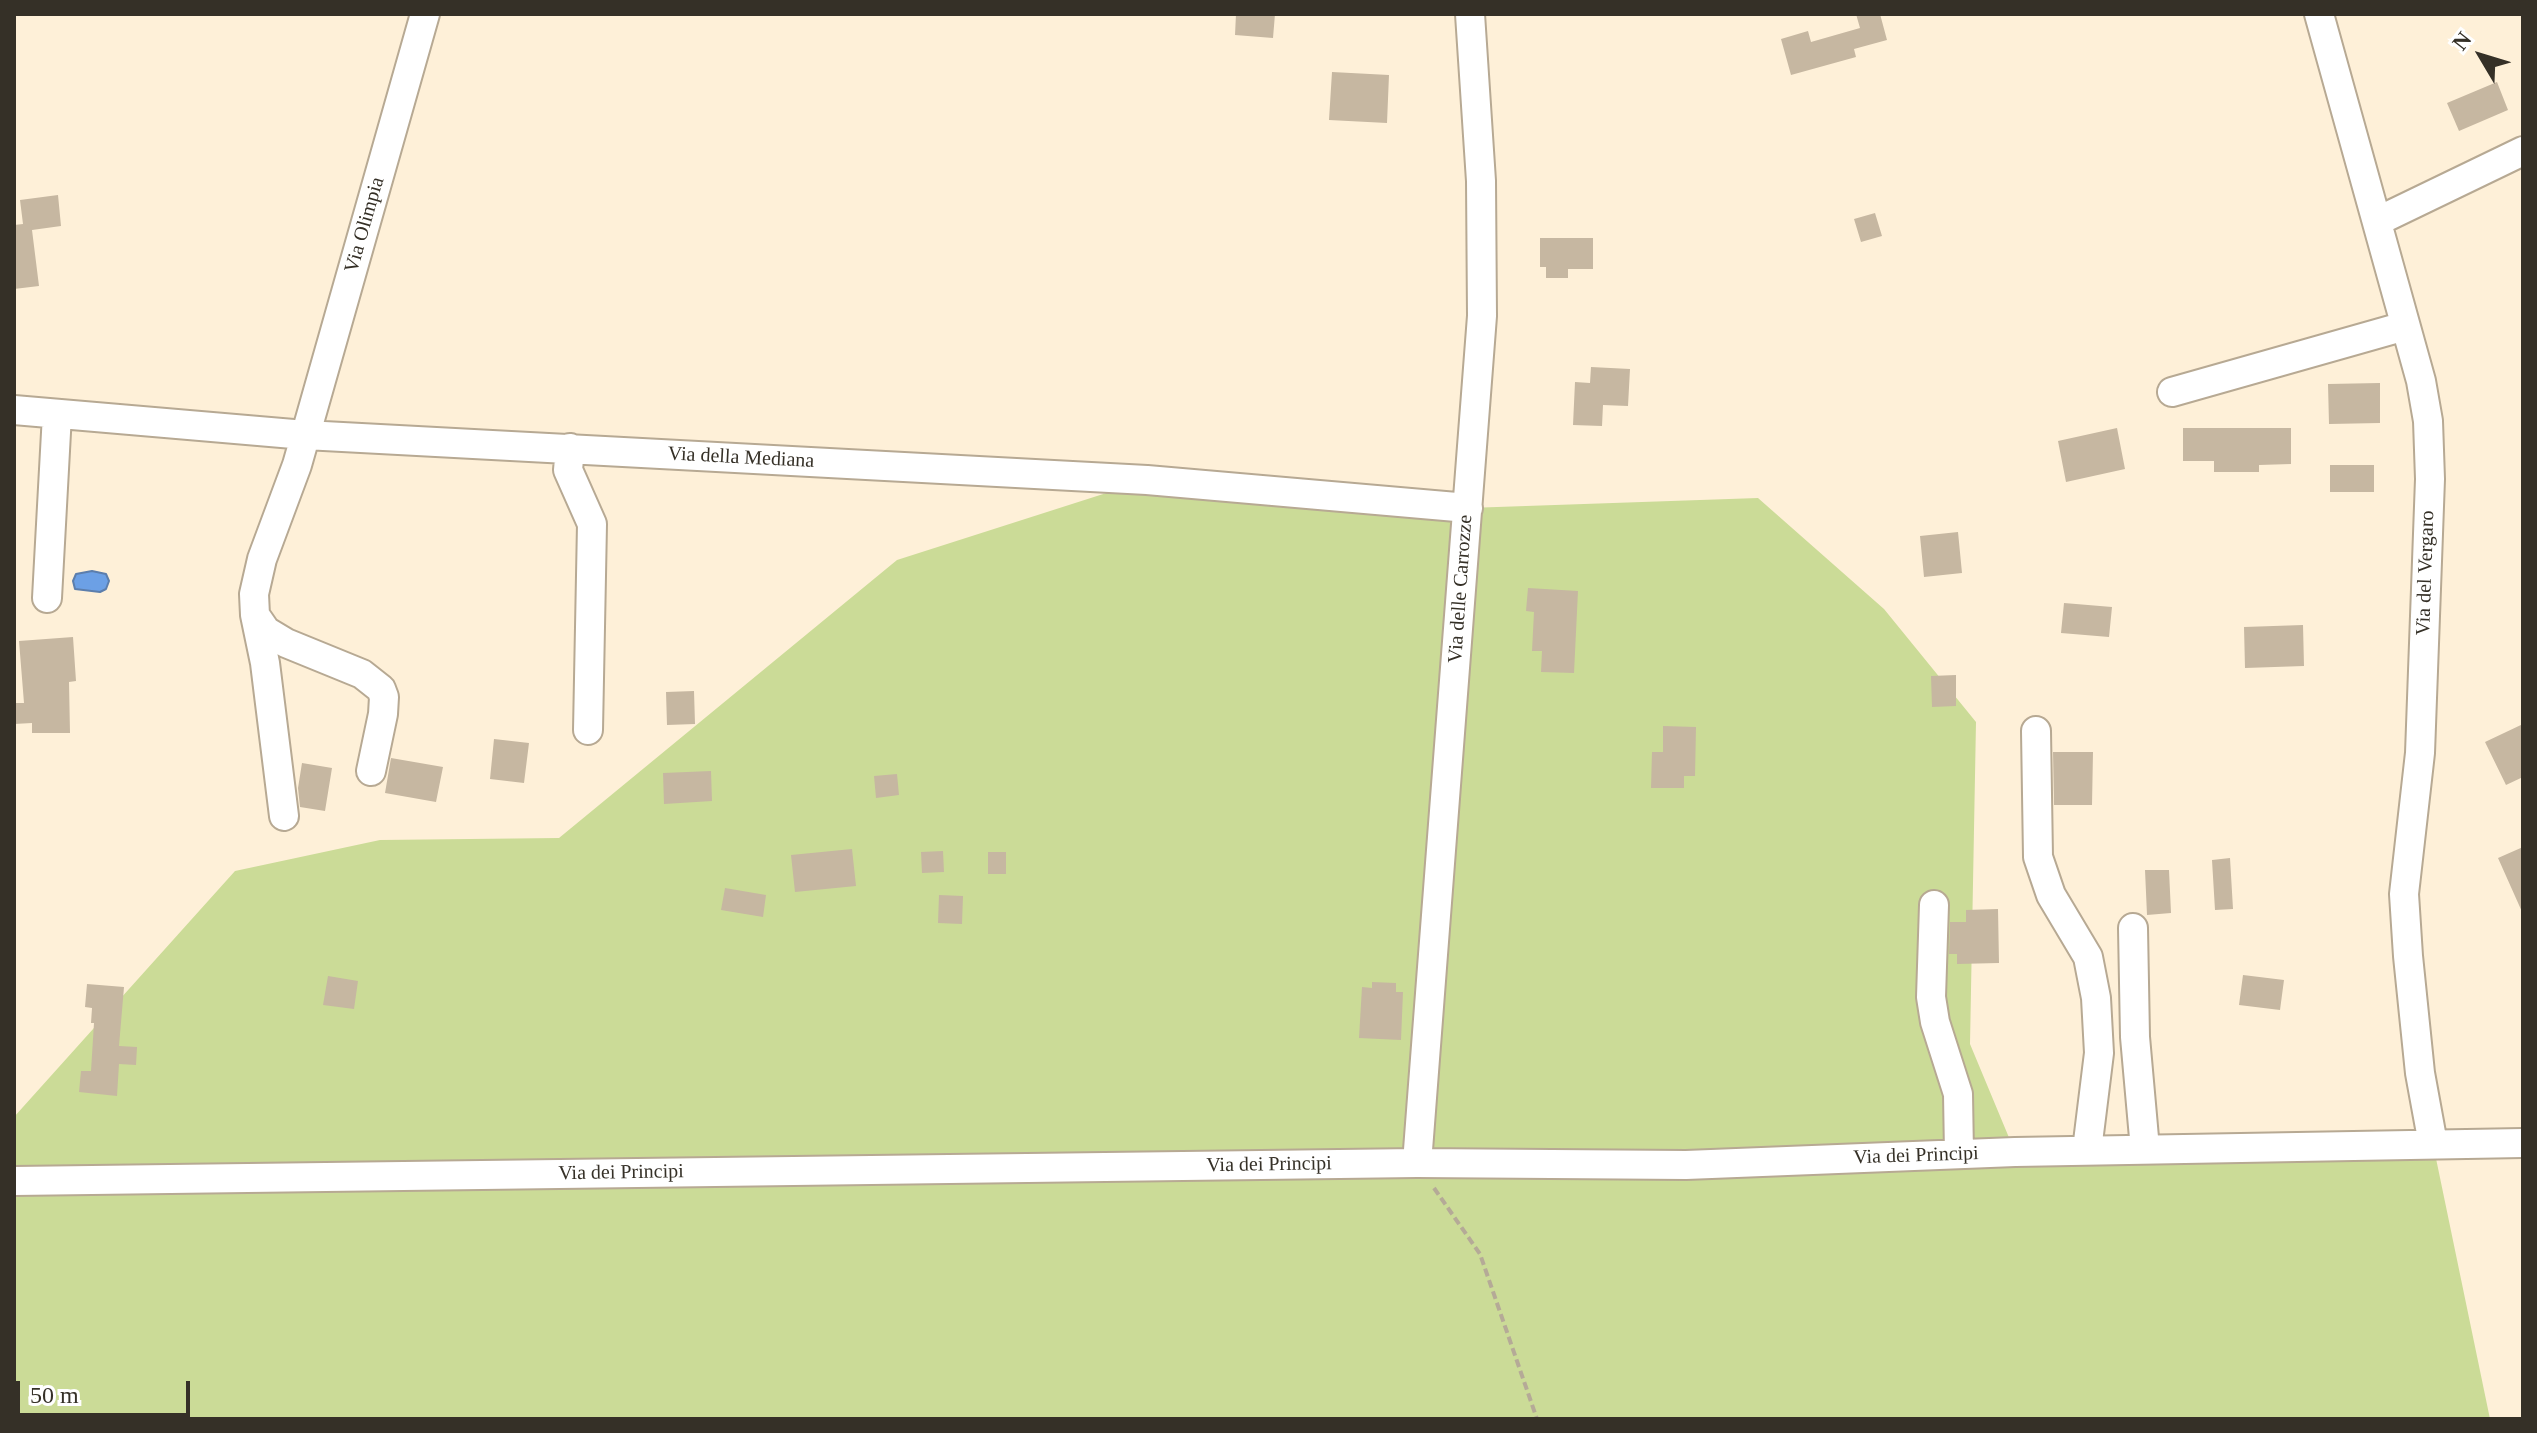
<!DOCTYPE html>
<html>
<head>
<meta charset="utf-8">
<style>
  body { margin:0 }
  #map { position:relative; width:2537px; height:1433px; overflow:hidden; background:#fef0d8; font-family:Georgia,serif }
  canvas { display:block }
  .frame { position:absolute; inset:0; border:16px solid #353027; pointer-events:none }
  .north { position:absolute; left:2441px; top:16px; width:80px; height:80px; -webkit-text-stroke:6px #fff; paint-order:stroke; rotate:308deg; font-size:22px; font-weight:700; line-height:32px; text-align:center; color:#353027 }
  .north::after { content:''; display:block; margin:auto; width:28px; height:36px; background:#353027; clip-path:polygon(50% 0,100% 100%,50% 72%,0 100%) }
  .scale { position:absolute; left:16px; top:1381px; width:174px; height:36px; box-sizing:border-box; border:4px solid #353027; border-top:0; padding-left:10px; font-size:24px; line-height:28px; white-space:nowrap; color:#353027; -webkit-text-stroke:6px #fff; paint-order:stroke }
</style>
</head>
<body>
<div id="map">
<canvas width="2537" height="1433"></canvas>
<div class="frame"></div>
<div class="north">N</div>
<div class="scale">50 m</div>
</div>
<script>
const g = document.querySelector('canvas').getContext('2d');
g.lineJoin = 'round';
function fill(path, color) { g.fillStyle = color; g.fill(path, 'evenodd'); }
const toPath = rows => new Path2D(rows.map(r => 'M' + r).join(''));
function strokePath(path, color, width, dash) { g.strokeStyle = color; g.lineWidth = width; g.lineCap = dash ? 'butt' : 'round'; g.setLineDash(dash || []); g.stroke(path); }
function label(font, color, halo, rows, align = 'center') {
  g.font = font + ' Georgia,serif'; g.lineWidth = 7; g.setLineDash([]); g.textBaseline = 'middle'; g.strokeStyle = halo; g.fillStyle = color; for (const [text, x, y, turn = 0] of rows) {
    g.save(); g.translate(x, y); g.rotate((+turn || 0) * Math.PI / 180); g.textAlign = isNaN(turn) ? turn : align; if (halo) g.strokeText(text, 0, 0); g.fillText(text, 0, 0); g.restore();
  }
}
fill(toPath([
  [1147,480,1468,508,1758,498,1884,609,1976,722,1970,1044,2015,1152,2433,1144,2490,1419,14,1419,14,1117,235,871,380,840,559,838,897,560]
]), '#cbdb97');
const water = toPath([
  [92,571,106,574,109,581,106,589,100,592,75,589,73,581,76,574,92,571]
]);
fill(water, '#6ca0e5');
strokePath(water, '#5c7eac', 2);
fill(toPath([
  [1236,14,1275,14,1273,38,1235,35],
  [1856,14,1880,14,1887,40,1854,49,1856,57,1791,75,1781,39,1808,31,1811,42,1860,28],
  [1332,72,1389,75,1387,123,1329,120],
  [2497,82,2508,110,2459,131,2447,103],
  [58,195,61,226,32,230,39,286,14,289,14,225,23,224,20,200],
  [1875,213,1882,236,1861,242,1854,219],
  [1540,238,1593,238,1593,269,1568,269,1568,278,1546,278,1546,267,1540,267],
  [1591,367,1630,369,1628,406,1603,405,1602,426,1573,425,1575,382,1590,383],
  [2380,383,2380,423,2329,424,2328,384],
  [2117,428,2125,469,2066,482,2058,441],
  [2183,428,2291,428,2291,464,2259,465,2259,472,2214,472,2214,461,2183,461],
  [2330,465,2374,465,2374,492,2330,492],
  [1958,532,1962,573,1924,577,1920,536],
  [1528,588,1578,591,1574,673,1541,672,1542,651,1532,651,1534,612,1526,611],
  [2064,603,2112,607,2109,637,2061,633],
  [2303,625,2304,666,2245,668,2244,627],
  [73,637,76,681,69,682,70,733,32,733,32,723,14,724,14,703,24,703,19,641],
  [1956,675,1956,706,1932,707,1931,676],
  [694,691,695,724,667,725,666,692],
  [2523,724,2523,777,2506,785,2485,742],
  [1663,726,1696,727,1695,776,1684,776,1684,788,1651,788,1652,752,1663,752],
  [494,739,529,743,524,783,490,779],
  [2053,752,2093,752,2092,805,2054,805],
  [391,758,443,767,436,802,385,793],
  [302,763,332,768,325,811,300,807,298,788],
  [711,771,712,801,664,804,663,773],
  [897,774,899,795,876,798,874,776],
  [2523,847,2523,914,2498,858],
  [852,849,856,886,795,892,791,855],
  [943,851,944,872,922,873,921,852],
  [988,852,1006,852,1006,874,988,874],
  [2230,858,2233,909,2215,910,2212,860],
  [2145,870,2169,870,2171,913,2147,915],
  [725,888,766,895,763,917,721,910],
  [939,895,963,896,962,924,938,923],
  [1998,909,1999,963,1957,964,1957,954,1949,954,1950,922,1966,922,1966,910],
  [2243,975,2284,980,2280,1010,2239,1005],
  [328,976,358,981,354,1009,323,1005],
  [1372,982,1396,983,1396,992,1403,992,1401,1040,1359,1038,1362,987,1372,988],
  [87,984,124,987,119,1046,137,1047,136,1065,119,1064,117,1096,79,1092,81,1071,91,1071,94,1023,91,1023,92,1008,85,1007]
]), '#c6b7a1');
const minor = toPath([
  [2319,14,2421,381,2428,421,2430,479,2420,753,2404,894,2408,956,2420,1073,2433,1144],
  [2378,221,2523,151],
  [2172,392,2405,326],
  [14,410,305,435,1147,480,1468,508],
  [570,448,568,470,592,524,588,730],
  [47,598,57,414],
  [255,615,265,663,284,816],
  [2036,731,2038,857,2051,895,2088,957,2096,998,2099,1053,2087,1150],
  [371,771,383,714,384,697,381,689,362,674,286,643,266,631,255,615,254,594,262,559,297,465,425,14],
  [1934,905,1931,997,1935,1022,1958,1094,1959,1154],
  [2133,928,2135,1037,2145,1149],
  [1417,1163,1482,316,1481,181,1470,14],
  [14,1181,1417,1163,1686,1165,2015,1152,2523,1143]
]);
strokePath(minor, '#b7a993', 32);
strokePath(toPath([
  [1434,1188,1480,1254,1537,1419]
]), '#b5aa97', 4, [8, 4]);
strokePath(minor, '#fff', 28);
label('20px', '#353027', '#fff', [
  ["Via Olimpia",365,225,-74],
  ["Via della Mediana",741,458,3],
  ["Via del Vergaro",2426,573,-88],
  ["Via delle Carrozze",1461,589,-86],
  ["Via dei Principi",1916,1156,-2],
  ["Via dei Principi",1269,1165,-1],
  ["Via dei Principi",621,1173,-1]
]);
</script>
</body>
</html>
